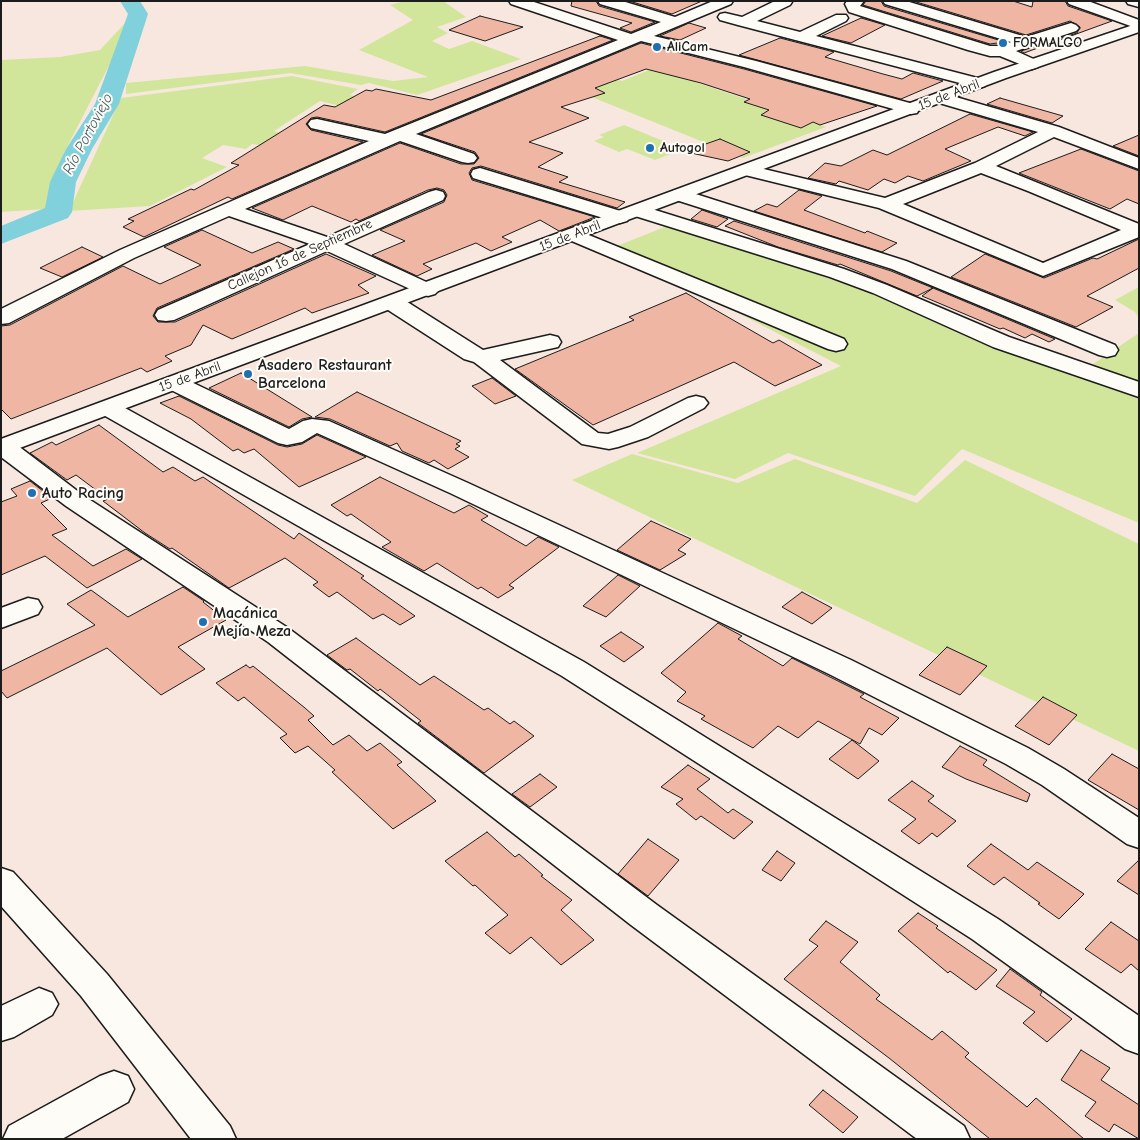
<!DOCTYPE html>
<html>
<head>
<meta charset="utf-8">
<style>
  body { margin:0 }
  #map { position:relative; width:1140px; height:1140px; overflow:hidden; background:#f8e7de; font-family:"Comic Neue",sans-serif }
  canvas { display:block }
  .frame { position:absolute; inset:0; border:2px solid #1c1c1c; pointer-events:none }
</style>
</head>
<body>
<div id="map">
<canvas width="1140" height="1140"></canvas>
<div class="frame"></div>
</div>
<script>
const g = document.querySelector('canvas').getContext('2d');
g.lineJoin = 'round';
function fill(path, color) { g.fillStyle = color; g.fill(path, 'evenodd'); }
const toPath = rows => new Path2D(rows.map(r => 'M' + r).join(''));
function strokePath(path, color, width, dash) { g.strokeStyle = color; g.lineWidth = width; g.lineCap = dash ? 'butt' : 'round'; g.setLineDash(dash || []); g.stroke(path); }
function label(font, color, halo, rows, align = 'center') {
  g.font = font + ' "Comic Neue",sans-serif'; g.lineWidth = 4; g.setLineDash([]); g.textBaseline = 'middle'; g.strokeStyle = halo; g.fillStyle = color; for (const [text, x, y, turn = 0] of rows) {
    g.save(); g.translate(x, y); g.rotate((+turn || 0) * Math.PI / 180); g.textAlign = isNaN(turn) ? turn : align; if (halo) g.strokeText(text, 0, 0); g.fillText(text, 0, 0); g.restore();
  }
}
fill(toPath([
  [405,1,443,1,466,17,437,27,448,33,432,41,449,49,472,41,521,59,417,95,369,83,361,85,290,73,126,94,126,83,305,66,393,81,428,77,359,50,413,20,390,5],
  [127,21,116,52,65,151,46,209,1,212,1,60,60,57,100,50],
  [654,68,775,109,826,127,743,158,552,81,583,70,622,81],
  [292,76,358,89,350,95,418,116,405,122,320,101,274,131,291,137,274,147,252,144,246,149,223,145,202,158,227,167,150,206,69,211,121,98],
  [624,125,683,149,655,160,627,149,619,152,594,141,604,137,599,135],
  [672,224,1087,368,1139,333,1139,523,962,449,915,496,788,453,735,479,637,453,841,366,612,248],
  [1139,287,1139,318,1135,312,1115,300],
  [632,454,738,483,795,459,917,503,965,460,1139,544,1139,751,572,480]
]), '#d1e69b');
fill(toPath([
  [120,1,140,1,148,14,119,104,92,149,76,182,72,212,68,218,1,244,1,226,45,208,50,182,66,149,95,104,128,14,120,1]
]), '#81d1dc');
const building = toPath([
  [572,1,596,1,599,6,655,22,631,32,620,28,632,23,571,6,572,1],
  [629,1,702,1,672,14,629,1],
  [866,1,881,1,884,6,1005,42,990,44,863,5,866,1],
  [913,1,1013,1,1032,7,1033,1,1065,1,1068,6,1112,21,1024,53,1021,51,1077,33,1080,27,1070,21,1026,35,913,1],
  [480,16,523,27,485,41,449,30,480,16],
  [861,18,885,25,851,43,822,36,861,18],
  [689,23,706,28,680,40,660,36,689,23],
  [600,36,613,40,385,132,317,117,311,118,306,124,311,130,363,142,232,199,228,197,144,237,123,227,134,221,128,219,191,189,194,190,239,165,231,163,324,105,335,107,366,90,372,91,376,89,431,100,600,36],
  [780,38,834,52,825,57,883,74,902,79,913,73,943,81,901,99,739,55,780,38],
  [641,43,744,69,877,106,820,125,813,122,801,128,761,115,769,110,744,102,750,99,701,83,646,69,595,88,605,93,561,107,589,118,529,142,563,153,538,167,568,177,559,182,625,202,617,208,481,166,472,168,469,173,472,180,595,217,559,231,540,220,502,237,512,242,491,251,476,243,423,264,432,269,417,276,372,255,405,241,380,230,444,202,447,195,444,190,437,188,428,190,359,221,356,219,351,222,312,206,283,220,252,208,400,143,461,164,474,164,479,158,475,152,421,134,641,43],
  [1000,98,1063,116,1052,123,987,104,1000,98],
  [970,114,1033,132,1025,136,998,127,945,149,971,161,923,181,908,176,895,183,884,179,868,190,839,181,836,184,808,178,825,163,841,166,873,150,887,155,970,114],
  [1139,135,1139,156,1113,146,1139,135],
  [720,139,750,152,728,161,691,153,701,149,697,147,720,139],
  [1081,149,1139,171,1139,204,1127,199,1110,209,1019,173,1081,149],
  [799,190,822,196,804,210,865,233,867,231,897,243,882,252,754,211,767,204,777,207,799,190],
  [702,210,728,219,717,227,691,219,702,210],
  [734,221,891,271,933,288,917,296,840,264,838,265,778,247,725,226,734,221],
  [202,230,252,253,278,242,294,249,157,308,153,316,158,322,175,322,326,254,376,276,358,285,369,293,312,313,305,308,232,339,203,325,191,345,165,356,172,361,147,372,141,368,11,419,1,409,1,326,10,325,123,266,160,284,201,265,164,247,202,230],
  [1139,239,1139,268,1087,296,1113,307,1076,327,951,277,985,254,1044,278,1093,258,1097,259,1139,239],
  [82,247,103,257,62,277,40,268,82,247],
  [933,288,1055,339,1049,342,1032,334,1025,338,1003,328,1000,329,922,296,933,288],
  [686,293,773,343,779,340,822,365,775,386,734,362,593,425,515,369,634,320,629,317,686,293],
  [241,373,312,417,302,419,289,427,209,388,241,373],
  [492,378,516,396,495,404,472,386,492,378],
  [357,392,461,441,456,444,460,446,455,449,469,457,448,469,434,460,429,463,402,451,397,443,390,446,330,419,315,417,357,392],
  [179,396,278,445,287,447,302,444,317,435,366,457,299,487,254,449,244,453,238,449,233,451,191,419,160,403,179,396],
  [99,425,163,472,173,467,195,481,203,477,294,539,299,533,364,576,361,578,415,616,400,625,383,614,373,619,337,592,329,597,313,585,318,582,285,558,229,588,172,548,170,549,145,533,103,501,108,499,76,475,67,480,30,453,52,442,56,445,99,425],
  [380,477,454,513,469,505,488,516,481,520,526,546,538,537,559,547,509,585,514,588,498,598,481,587,478,589,437,563,424,571,382,547,391,542,351,514,347,516,331,505,380,477],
  [30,481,52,498,41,503,67,529,52,535,93,566,126,549,142,559,87,588,45,556,1,575,1,502,17,496,11,489,30,481],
  [651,521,691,539,678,550,686,554,660,570,617,550,651,521],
  [618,575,640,586,606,617,583,606,618,575],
  [183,587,204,601,203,602,226,620,178,647,205,669,161,695,107,648,7,698,1,691,1,671,95,625,67,604,91,590,128,617,183,587],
  [802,592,832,608,812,624,782,607,802,592],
  [718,623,742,636,738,639,783,666,792,658,864,694,860,697,899,718,882,735,869,728,860,744,818,721,798,738,778,726,753,748,701,719,705,716,677,701,686,692,661,673,718,623],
  [621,632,644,647,624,662,600,646,621,632],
  [356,638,420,685,434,676,484,710,488,708,510,724,514,721,534,736,484,773,418,723,421,721,380,689,378,691,350,669,347,670,327,655,356,638],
  [947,647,987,666,960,695,919,675,947,647],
  [246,665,250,668,253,666,305,708,314,716,308,720,333,745,349,735,367,751,380,743,402,762,397,765,436,801,393,829,332,772,335,770,308,746,295,753,280,738,287,734,244,697,238,701,216,683,246,665],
  [1043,697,1077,715,1049,745,1015,726,1043,697],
  [852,740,879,761,858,779,829,759,852,740],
  [960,746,987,760,983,765,1030,794,1027,802,966,779,942,767,960,746],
  [1112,754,1139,769,1139,810,1088,780,1112,754],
  [688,765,710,779,697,789,728,813,733,809,753,822,734,839,701,816,696,820,676,804,683,799,661,787,688,765],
  [540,774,557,787,530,807,512,794,540,774],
  [912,781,934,796,928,801,956,821,937,837,932,833,919,844,901,831,916,819,888,800,912,781],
  [487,832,515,857,519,854,543,875,541,876,572,900,561,910,594,940,561,965,531,937,510,954,485,933,508,915,475,885,473,886,445,861,487,832],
  [648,839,679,860,648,896,618,874,648,839],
  [991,844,1028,870,1037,862,1084,894,1059,919,1038,904,1040,903,1004,877,994,885,967,866,991,844],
  [777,851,795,863,781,881,762,870,777,851],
  [1139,860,1139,895,1117,881,1139,860],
  [918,913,938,926,936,928,997,970,976,990,950,971,948,973,898,931,918,913],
  [826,921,858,942,840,962,880,995,876,999,932,1040,942,1031,969,1053,965,1057,1027,1107,1036,1098,1084,1139,990,1139,889,1058,784,979,818,946,809,940,826,921],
  [1111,922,1139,941,1139,971,1131,964,1121,973,1085,949,1111,922],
  [1010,969,1042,992,1040,995,1072,1019,1047,1042,1023,1023,1035,1012,996,986,1010,969],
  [1081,1050,1110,1068,1101,1080,1139,1105,1139,1139,1114,1124,1109,1132,1085,1116,1096,1102,1061,1080,1081,1050],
  [823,1090,858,1117,843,1133,809,1105,823,1090]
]);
fill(building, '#eeb6a3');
strokePath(building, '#1c1c1c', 1);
const minor = toPath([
  [509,1,531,1,631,34,661,22,600,4,598,1,622,1,675,17,713,1,733,1,731,4,654,36,756,61,917,105,919,109,917,113,911,114,744,67,641,41,416,134,474,154,477,158,474,162,468,163,462,162,400,141,245,209,327,237,429,192,436,190,443,192,445,196,443,200,344,244,435,286,439,290,435,294,428,296,421,294,327,251,174,320,166,321,158,320,155,315,158,310,310,244,229,216,134,258,9,323,1,324,1,309,120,250,369,141,311,128,308,124,311,120,317,119,385,134,618,40,511,4,509,1],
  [775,1,792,2,790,5,757,21,800,32,836,15,846,15,848,18,846,21,816,36,985,80,987,83,985,86,979,88,738,25,720,20,718,17,720,14,725,13,742,17,775,1],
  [847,1,864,1,860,6,990,46,1000,46,1011,42,885,4,883,1,906,1,1026,37,1071,23,1076,25,1079,28,1076,31,1016,51,1038,61,1040,64,1038,67,1032,69,1000,56,990,56,968,50,849,12,845,4,847,1],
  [1067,1,1088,1,1139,20,1139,29,1069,4,1067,1],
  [1126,1,1139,1,1139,7,1128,4,1126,1],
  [942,93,1059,127,1139,158,1139,169,1054,137,996,166,1139,224,1139,237,1043,276,879,208,741,174,738,170,741,166,747,165,885,198,975,163,1038,132,936,102,934,98,936,94,942,93],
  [981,173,1028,191,1121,230,1043,263,903,204,981,173],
  [480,168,627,213,630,217,627,221,620,223,613,221,473,178,471,174,473,170,480,168],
  [680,189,906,261,1115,345,1118,350,1115,355,1107,357,1099,355,892,269,673,199,671,195,673,191,680,189],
  [639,205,844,269,887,285,1009,337,1139,382,1139,397,993,347,873,293,830,277,632,215,629,211,632,207,639,205],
  [574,229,844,339,847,344,844,349,836,351,828,349,567,239,564,235,567,231,574,229],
  [393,297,401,298,483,350,550,335,558,337,561,342,558,347,500,360,598,433,608,434,630,427,688,398,696,396,704,398,708,403,704,408,648,437,618,447,609,449,582,444,474,362,464,359,385,308,382,303,385,298,393,297],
  [175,376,183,378,289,429,303,421,312,419,329,421,468,483,851,660,1028,748,1064,769,1139,818,1139,848,1127,844,1042,785,1006,764,829,674,450,493,317,433,302,442,287,445,278,443,167,388,163,383,167,378,175,376],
  [108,401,116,403,584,662,998,919,1139,1016,1139,1054,1125,1049,972,939,562,676,100,413,96,408,100,403,108,401],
  [1,440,13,442,84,496,288,628,657,905,964,1126,970,1139,917,1139,631,925,268,642,66,506,1,457,1,440],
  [28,598,38,600,42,607,38,614,1,628,1,608,28,598],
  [1,868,13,872,107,974,230,1126,236,1139,191,1139,81,996,1,906,1,868],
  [39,988,52,993,58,1004,52,1015,14,1037,1,1041,1,1006,39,988],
  [114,1071,128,1076,134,1089,128,1102,62,1139,3,1139,9,1126,100,1076,114,1071]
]);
const major = toPath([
  [1139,23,1139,32,1006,78,1,455,1,439,994,72,1139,23]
]);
strokePath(minor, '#1c1c1c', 3);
strokePath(major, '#1c1c1c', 3);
fill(minor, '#fdfcf7');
fill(major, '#fdfcf7');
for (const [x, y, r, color] of [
  [1003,43,5,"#1f6fb2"],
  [657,47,5,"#1f6fb2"],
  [650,148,5,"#1f6fb2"],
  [248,374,5,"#1f6fb2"],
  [32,493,5,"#1f6fb2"],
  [203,622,5,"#1f6fb2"]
]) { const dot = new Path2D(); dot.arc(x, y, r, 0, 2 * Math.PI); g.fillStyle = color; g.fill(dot); strokePath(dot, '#fdfcf7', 2); }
label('bold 14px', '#1c1c1c', '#fdfcf7', [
  ["FORMALGO",1013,43],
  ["AliCam",667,47],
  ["Autogol",660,148]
], 'left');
label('14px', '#1c1c1c', '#fdfcf7', [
  ["15 de Abril",949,95,-21],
  ["15 de Abril",570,236,-21],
  ["Callejon 16 de Septiembre",300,255,-24],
  ["15 de Abril",190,377,-20]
]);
label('italic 15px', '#3f5b5f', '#fdfcf7', [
  ["Río Portoviejo",88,134,-62]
]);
label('bold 16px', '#1c1c1c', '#fdfcf7', [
  ["Asadero Restaurant",258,365],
  ["Barcelona",258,383],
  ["Auto Racing",42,493],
  ["Macánica",213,613],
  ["Mejía Meza",213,631]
], 'left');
</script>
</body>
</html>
